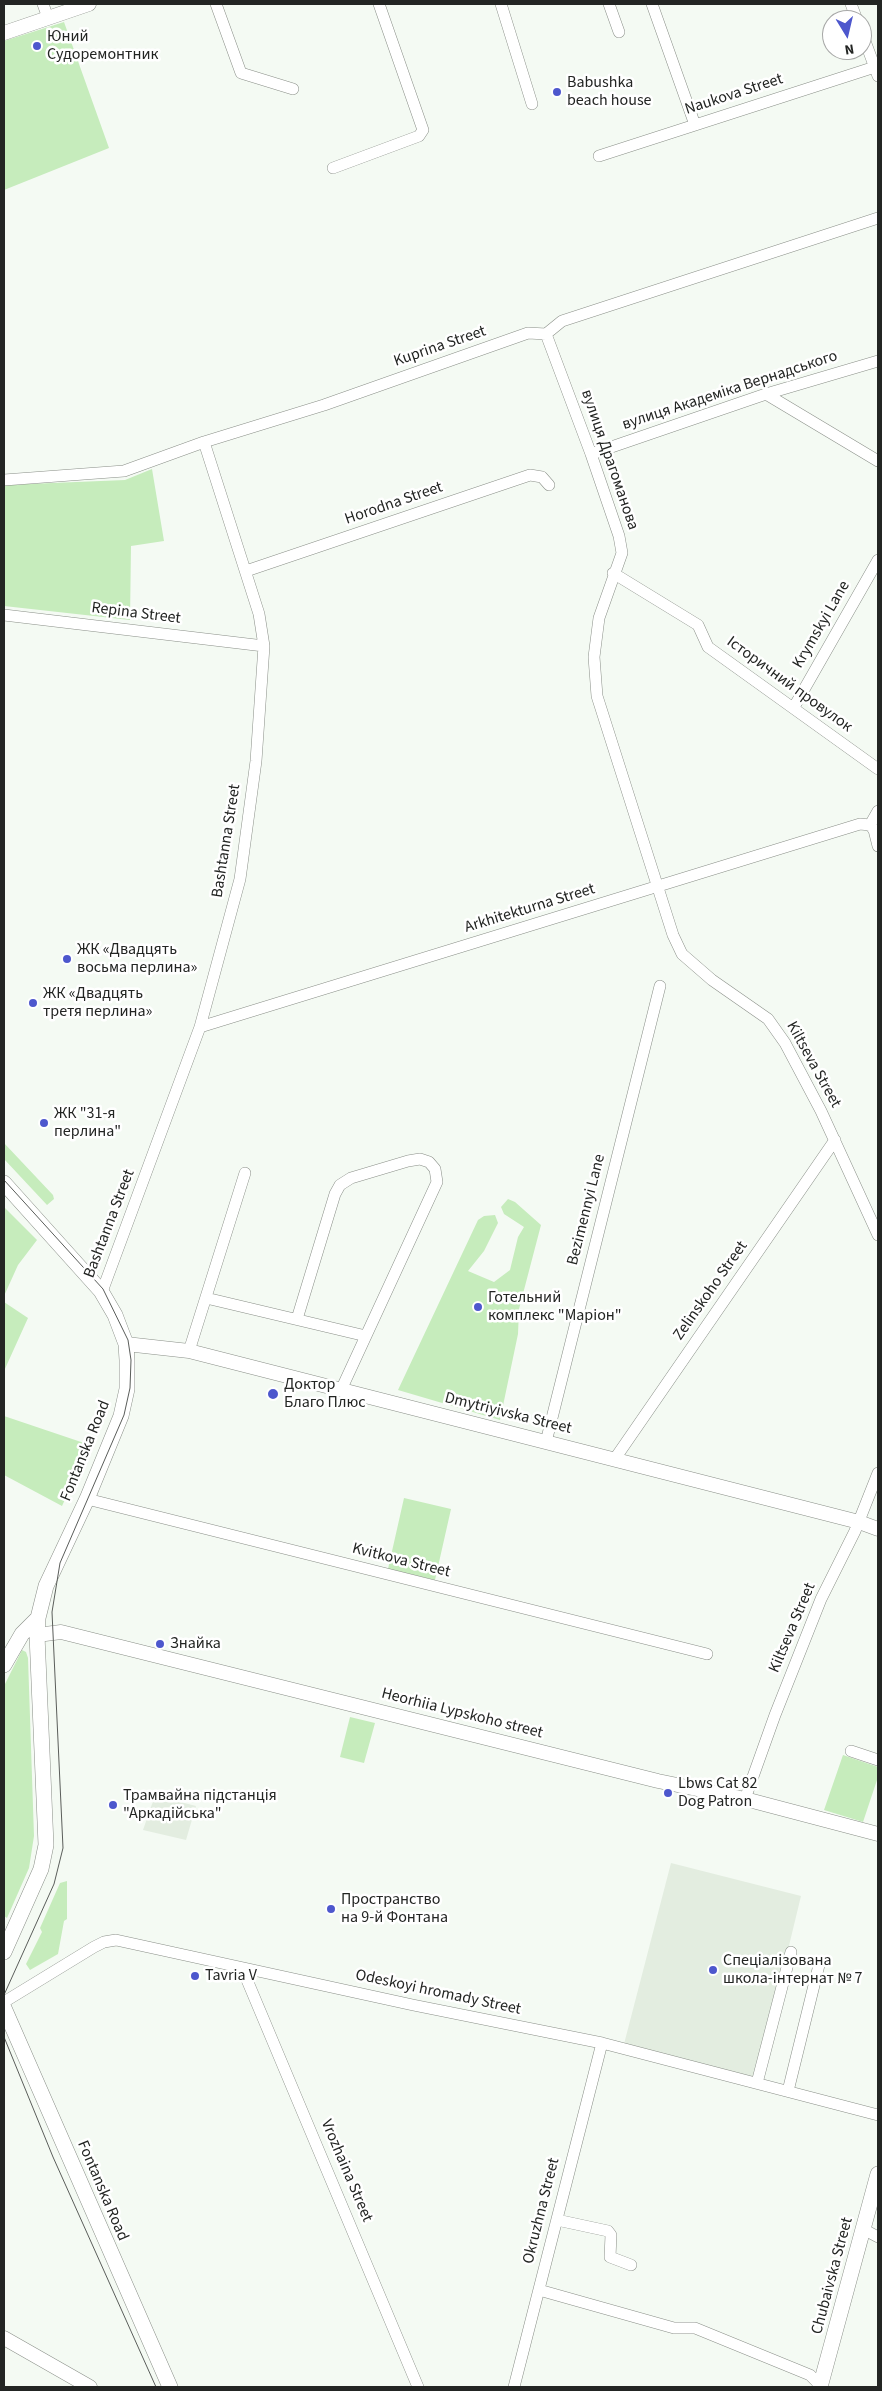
<!DOCTYPE html>
<html>
<head>
<meta charset="utf-8">
<style>
  body { margin:0 }
  #map { position:relative; width:882px; height:2391px; overflow:hidden; background:#f4faf3; font-family:"Source Sans 3",sans-serif }
  canvas { display:block }
  .frame { position:absolute; inset:0; border:5px solid #232523; pointer-events:none }
  .north { position:absolute; left:822px; top:10px; width:50px; height:50px; box-sizing:border-box; background:#fff; border:1px solid #a7a8a7; border-radius:50%; rotate:171deg; font-size:14px; font-weight:700; line-height:20px; text-align:center; color:#232523 }
  .north::after { content:''; display:block; margin:auto; width:18px; height:22px; background:#4d57cd; clip-path:polygon(50% 0,100% 100%,50% 72%,0 100%) }
</style>
</head>
<body>
<div id="map">
<canvas width="882" height="2391"></canvas>
<div class="frame"></div>
<div class="north">N</div>
</div>
<script>
const g = document.querySelector('canvas').getContext('2d');
g.lineJoin = 'round';
function fill(path, color) { g.fillStyle = color; g.fill(path, 'evenodd'); }
const toPath = rows => new Path2D(rows.map(r => 'M' + r).join(''));
function strokePath(path, color, width, dash) { g.strokeStyle = color; g.lineWidth = width; g.lineCap = dash ? 'butt' : 'round'; g.setLineDash(dash || []); g.stroke(path); }
function label(font, color, halo, rows, align = 'center') {
  g.font = font + ' "Source Sans 3",sans-serif'; g.lineWidth = 5; g.setLineDash([]); g.textBaseline = 'middle'; g.strokeStyle = halo; g.fillStyle = color; for (const [text, x, y, turn = 0] of rows) {
    g.save(); g.translate(x, y); g.rotate((+turn || 0) * Math.PI / 180); g.textAlign = isNaN(turn) ? turn : align; if (halo) g.strokeText(text, 0, 0); g.fillText(text, 0, 0); g.restore();
  }
}
fill(toPath([
  [157,1796,196,1806,186,1840,143,1830,152,1804],
  [671,1863,801,1896,757,2078,624,2044]
]), '#e3ede0');
fill(toPath([
  [64,22,109,148,4,190,4,41],
  [152,469,164,541,131,546,130,620,4,606,4,485,125,480],
  [4,1143,53,1195,54,1199,47,1205,4,1159],
  [508,1199,515,1202,541,1225,519,1309,518,1334,500,1420,398,1390,478,1220,484,1216,495,1215,498,1223,484,1251,468,1271,494,1282,510,1270,518,1237,524,1227,504,1214,501,1207],
  [4,1207,37,1240,18,1265,4,1296],
  [4,1302,28,1318,4,1371],
  [4,1416,90,1445,62,1506,4,1475],
  [404,1498,451,1509,435,1580,388,1569],
  [22,1650,26,1652,28,1658,34,1836,29,1868,7,1918,4,1916,4,1686],
  [350,1717,375,1723,364,1763,340,1757],
  [843,1755,878,1767,878,1777,863,1822,824,1810],
  [67,1881,67,1919,64,1921,58,1954,30,1970,26,1964,42,1932,40,1928,60,1883]
]), '#c6ecbc');
const minor = toPath([
  [43,4,48,18],
  [216,4,241,73,293,89],
  [501,4,532,104],
  [609,4,619,32],
  [652,4,695,125],
  [851,4,857,20],
  [862,33,878,76],
  [599,156,878,66],
  [333,168,419,136,423,130,379,4],
  [546,334,591,454,619,536,622,553,599,618,594,657,597,696,673,935,682,954,712,980,768,1019,785,1043,821,1111,878,1235],
  [766,394,878,461],
  [591,454,766,394,878,361],
  [4,480,124,471,204,442,324,405,528,333,546,334,562,321,878,218],
  [246,571,530,475,542,477,549,485],
  [613,573,698,625,708,647,878,769],
  [4,615,264,646],
  [794,707,878,560],
  [870,825,874,830,878,846],
  [870,825,878,811],
  [200,1027,860,824,870,825],
  [101,1291,103,1289,200,1027,240,879,256,761,264,646,259,614,204,442],
  [206,1298,366,1336],
  [297,1319,335,1194,340,1185,351,1178,408,1161,420,1159,429,1162,435,1169,437,1182,341,1390],
  [189,1351,245,1173],
  [546,1442,660,986],
  [614,1460,835,1140],
  [87,1499,707,1654],
  [851,1751,878,1760],
  [745,1799,775,1715,821,1599,855,1531,878,1473],
  [242,1968,418,2387],
  [4,2002,94,1947,104,1942,116,1940,413,2005,602,2043,878,2115],
  [757,2083,791,1952],
  [788,2091,820,1961],
  [557,2220,608,2231,611,2235,610,2257,631,2265],
  [863,2229,878,2237],
  [539,2290,674,2328,695,2328,810,2375,822,2387],
  [514,2387,602,2043]
]);
const tertiary = toPath([
  [4,33,89,4],
  [126,1344,189,1351,859,1522,878,1529],
  [37,1635,61,1632,658,1781,745,1799,878,1834],
  [4,2338,90,2387]
]);
const secondary = toPath([
  [4,1183,101,1291,115,1315,126,1344,127,1360,127,1389,121,1416,87,1499,46,1586,38,1618,37,1635,46,1845,41,1869,4,1952],
  [4,1665,22,1634,38,1618],
  [4,2008,170,2387],
  [820,2387,878,2174]
]);
strokePath(minor, '#8a8f88', 12);
strokePath(tertiary, '#8a8f88', 15);
strokePath(secondary, '#8a8f88', 16);
strokePath(minor, '#fff', 11);
strokePath(tertiary, '#fff', 14);
strokePath(secondary, '#fff', 15);
strokePath(toPath([
  [4,1180,103,1289,128,1340,131,1360,130,1388,124,1415,60,1563,52,1612,63,1848,54,1884,4,1995],
  [4,2037,53,2157,156,2387]
]), '#5a5d5a', 1);
for (const [x, y, r, color] of [
  [37,46,5,"#4d57cd"],
  [557,92,5,"#4d57cd"],
  [67,959,5,"#4d57cd"],
  [33,1003,5,"#4d57cd"],
  [44,1123,5,"#4d57cd"],
  [478,1307,5,"#4d57cd"],
  [273,1394,6,"#4d57cd"],
  [160,1644,5,"#4d57cd"],
  [668,1793,5,"#4d57cd"],
  [113,1805,5,"#4d57cd"],
  [331,1909,5,"#4d57cd"],
  [713,1970,5,"#4d57cd"],
  [195,1976,5,"#4d57cd"]
]) { const dot = new Path2D(); dot.arc(x, y, r, 0, 2 * Math.PI); g.fillStyle = color; g.fill(dot); strokePath(dot, '#fff', 2); }
label('16px', '#232523', '#fff', [
  ["Юний",47,37],
  ["Судоремонтник",47,55],
  ["Babushka",567,83],
  ["beach house",567,101],
  ["ЖК «Двадцять",77,950],
  ["восьма перлина»",77,968],
  ["ЖК «Двадцять",43,994],
  ["третя перлина»",43,1012],
  ["ЖК \"31-я",54,1114],
  ["перлина\"",54,1132],
  ["Готельний",488,1298],
  ["комплекс \"Маріон\"",488,1316],
  ["Доктор",284,1385],
  ["Благо Плюс",284,1403],
  ["Знайка",170,1644],
  ["Lbws Cat 82",678,1784],
  ["Dog Patron",678,1802],
  ["Трамвайна підстанція",123,1796],
  ["\"Аркадійська\"",123,1814],
  ["Пространство",341,1900],
  ["на 9-й Фонтана",341,1918],
  ["Спеціалізована",723,1961],
  ["школа-інтернат № 7",723,1979],
  ["Tavria V",205,1976]
], 'left');
label('16px', '#232523', '#fff', [
  ["Naukova Street",734,95,-18],
  ["Kuprina Street",440,347,-19],
  ["вулиця Академіка Вернадського",730,391,-18],
  ["вулиця Драгоманова",609,460,71],
  ["Horodna Street",394,504,-19],
  ["Repina Street",136,614,7],
  ["Krymskyi Lane",822,625,-60],
  ["Історичний провулок",789,685,36],
  ["Bashtanna Street",227,841,-81],
  ["Arkhitekturna Street",530,909,-17],
  ["Kiltseva Street",813,1065,61],
  ["Bezimennyi Lane",587,1210,-76],
  ["Bashtanna Street",110,1224,-69],
  ["Zelinskoho Street",711,1291,-55],
  ["Dmytriyivska Street",508,1414,14],
  ["Fontanska Road",86,1451,-68],
  ["Kvitkova Street",401,1561,14],
  ["Kiltseva Street",793,1628,-67],
  ["Heorhiia Lypskoho street",462,1714,14],
  ["Odeskoyi hromady Street",438,1993,12],
  ["Vrozhaina Street",346,2171,67],
  ["Fontanska Road",102,2191,67],
  ["Okruzhna Street",542,2211,-76],
  ["Chubaivska Street",833,2276,-75]
]);
</script>
</body>
</html>
